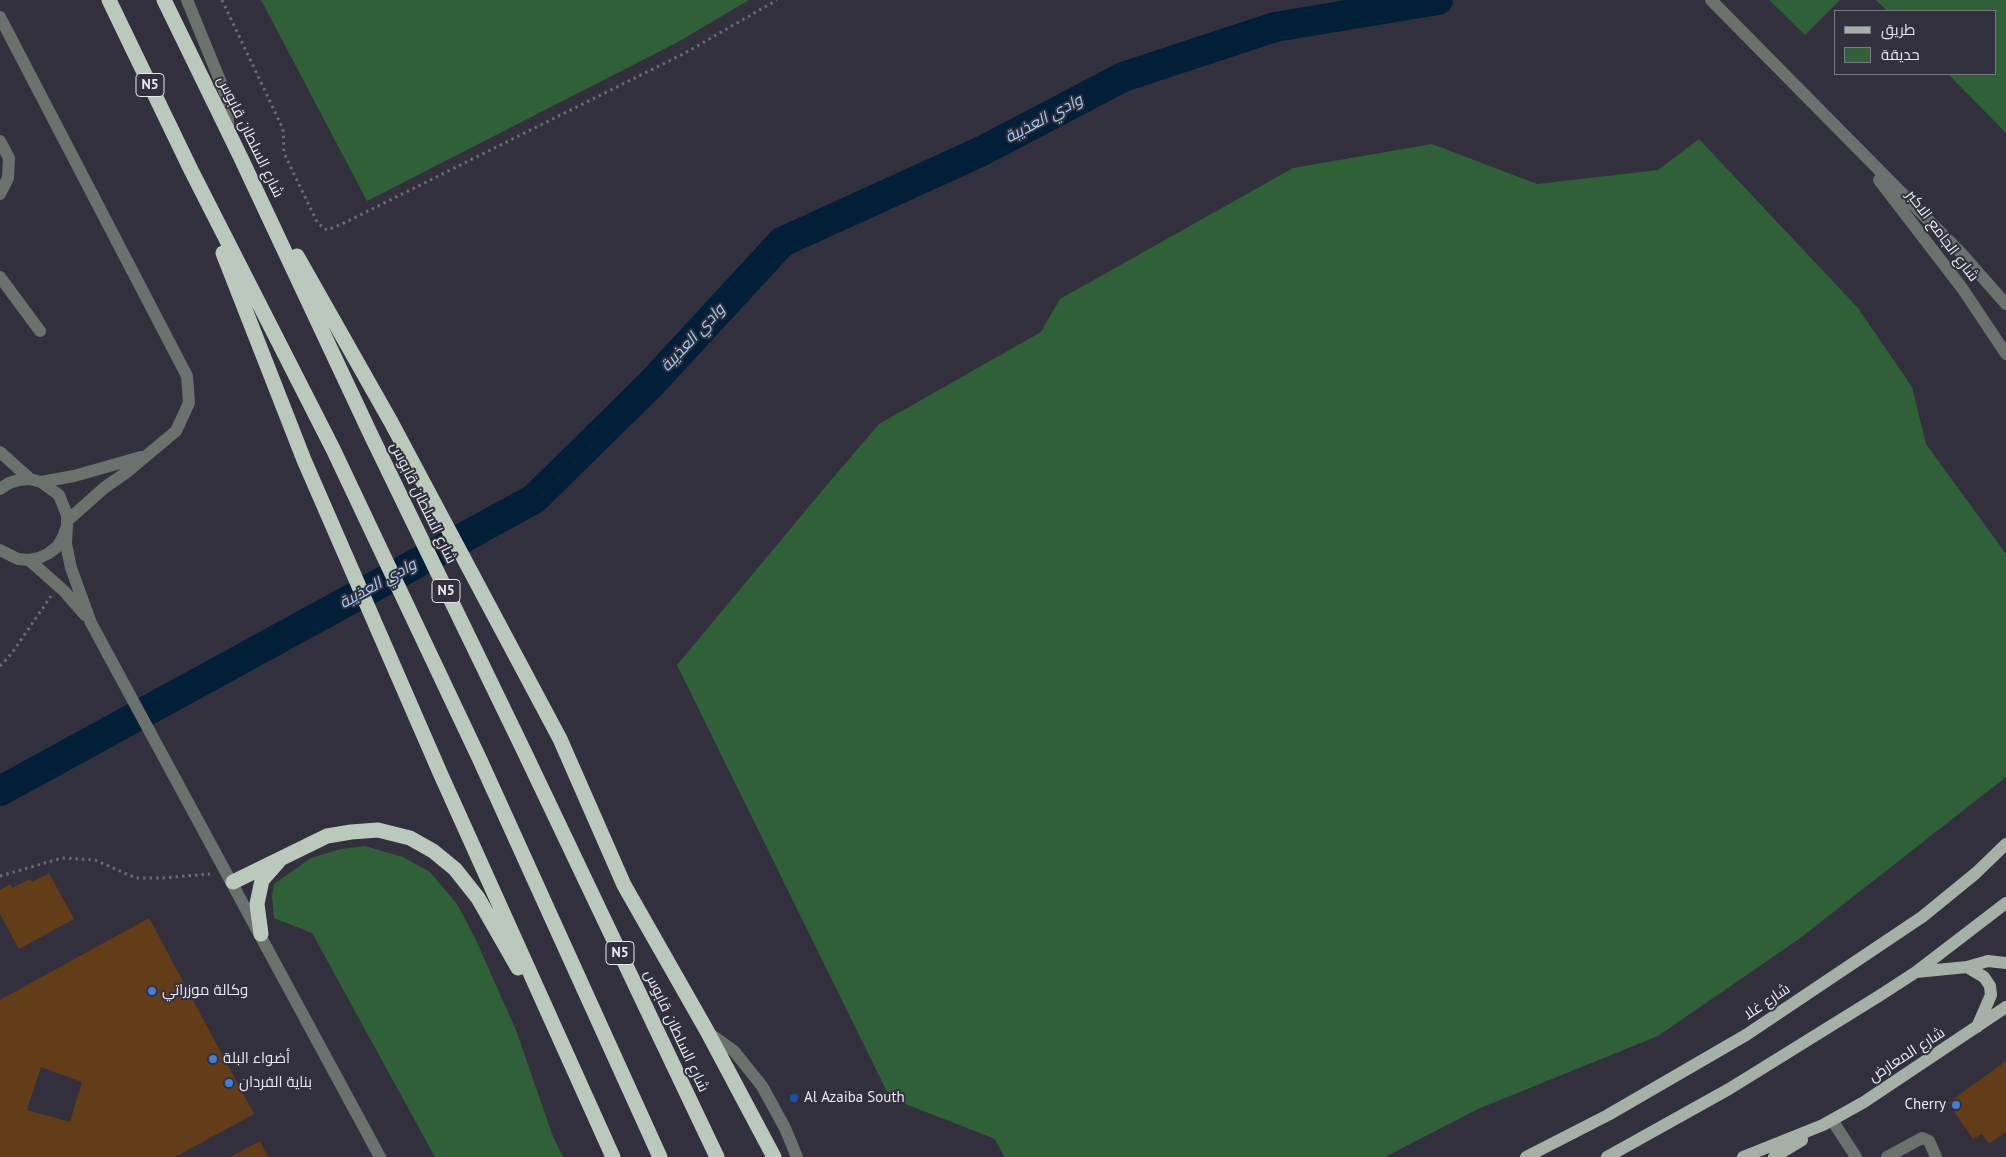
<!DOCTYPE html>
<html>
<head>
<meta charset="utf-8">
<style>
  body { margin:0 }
  #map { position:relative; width:2006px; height:1157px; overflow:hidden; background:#31303c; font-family:"PT Sans",Cairo,sans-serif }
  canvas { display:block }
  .legend { position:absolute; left:1834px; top:10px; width:162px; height:65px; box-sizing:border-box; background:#31303c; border:1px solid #7a7a84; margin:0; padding:6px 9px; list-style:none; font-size:15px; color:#e8e8f0 }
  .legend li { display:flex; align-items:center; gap:10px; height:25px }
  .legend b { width:25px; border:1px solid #7a7a84 }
</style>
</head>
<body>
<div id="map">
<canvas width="2006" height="1157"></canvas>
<ul class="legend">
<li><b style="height:6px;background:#a5b0a6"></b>طريق</li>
<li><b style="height:14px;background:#2f6037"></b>حديقة</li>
</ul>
</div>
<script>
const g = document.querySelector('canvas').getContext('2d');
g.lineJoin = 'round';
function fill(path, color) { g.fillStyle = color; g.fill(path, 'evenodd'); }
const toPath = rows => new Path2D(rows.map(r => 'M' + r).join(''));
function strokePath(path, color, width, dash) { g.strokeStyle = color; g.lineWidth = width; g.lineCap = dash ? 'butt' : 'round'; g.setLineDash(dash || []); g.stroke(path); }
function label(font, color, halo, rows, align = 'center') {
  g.font = font + ' "PT Sans",Cairo,sans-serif'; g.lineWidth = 4; g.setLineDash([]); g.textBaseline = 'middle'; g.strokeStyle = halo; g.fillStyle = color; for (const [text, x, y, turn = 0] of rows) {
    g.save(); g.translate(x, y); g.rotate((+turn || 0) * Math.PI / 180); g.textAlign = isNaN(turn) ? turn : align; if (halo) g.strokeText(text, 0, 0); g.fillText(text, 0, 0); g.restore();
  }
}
fill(toPath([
  [261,0,749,0,678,42,367,201],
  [1769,0,1840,0,1805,35],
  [1876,0,2006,0,2006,133,1948,74,1995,74,1995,11,1887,11],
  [1699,139,1858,308,1912,387,1926,444,2006,554,2006,777,1799,939,1658,1036,1478,1109,1385,1157,1004,1157,995,1139,890,1098,677,665,826,486,879,424,1041,332,1060,299,1293,168,1432,144,1537,184,1658,170],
  [365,846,403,857,430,872,457,904,475,938,516,1030,552,1134,563,1157,435,1157,312,933,274,918,272,896,274,884,311,858,341,849]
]), '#2f6037');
strokePath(toPath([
  [0,791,534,499,651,384,782,242,982,151,1123,77,1275,27,1438,0]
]), '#011f36', 30);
fill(toPath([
  [49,873,74,919,19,949,0,914,0,890,10,884,12,888,30,879,32,882],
  [149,918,254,1114,175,1157,0,1157,0,1000],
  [41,1067,82,1082,70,1122,27,1110],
  [2006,1061,2006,1132,1989,1144,1982,1134,1973,1139,1948,1103],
  [260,1141,268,1157,230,1157]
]), '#633d17');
strokePath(toPath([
  [222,0,283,129,284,153,316,220,322,227,327,230,342,224,685,53,777,0],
  [0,666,12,653,51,596],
  [0,876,62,858,95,860,136,878,162,878,210,874]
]), '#6b6b75', 3, [2.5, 4]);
strokePath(toPath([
  [187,0,226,95,229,134],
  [1711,0,1961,253,2006,304],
  [0,17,187,376,189,403,176,431,127,472,104,488,67,521],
  [0,141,9,158,8,178,0,194],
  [1879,180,1962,288,2006,354],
  [0,277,40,331],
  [0,452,30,479],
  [41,482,74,476,141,457],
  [0,489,9,483,19,480,30,479,41,482,59,495,67,515,67,526,63,537,58,546,49,553,39,558,29,560,18,559,0,550],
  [67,526,66,544,71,568,91,623,380,1157],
  [29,560,64,591,85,615],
  [709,1033,734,1051,762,1086,785,1128,797,1157],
  [1832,1120,1856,1157],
  [1887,1157,1922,1138,1929,1141,1936,1157]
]), '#6b716c', 12);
strokePath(toPath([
  [1967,967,1984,977,1990,986,1991,995,1977,1027],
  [1916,972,1967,967,1988,961,2006,963],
  [1526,1157,1608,1115,1746,1035,1922,917,1976,873,2006,844],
  [1607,1157,1729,1089,1879,996,1916,972,2006,903],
  [1743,1157,1823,1125,1864,1102,2006,1007],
  [1774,1157,1802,1140]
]), '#a5b0a6', 12);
strokePath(toPath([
  [109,0,191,170,333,449,480,760,660,1157],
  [164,0,240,156,370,433,523,749,717,1157],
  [223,253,304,460,441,775,613,1157],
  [297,256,391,422,560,739,624,885,707,1031,774,1157],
  [233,882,327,836,351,832,378,830,410,838,433,851,455,869,478,898,518,968],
  [261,934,257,904,262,880,278,862]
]), '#bbc9bd', 15);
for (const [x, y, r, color] of [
  [152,991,5,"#3f7fe0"],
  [213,1059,5,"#3f7fe0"],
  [229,1083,5,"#3f7fe0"],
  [794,1098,5,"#1a4fb4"],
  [1956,1105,5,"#3f7fe0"]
]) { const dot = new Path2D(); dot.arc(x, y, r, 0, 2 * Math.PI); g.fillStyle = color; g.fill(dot); strokePath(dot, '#31303c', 2); }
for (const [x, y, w] of [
  [150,85,28],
  [446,591,28],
  [620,953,28]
]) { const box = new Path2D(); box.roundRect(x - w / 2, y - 11.5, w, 23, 4); g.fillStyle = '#31303c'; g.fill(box); strokePath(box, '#e8e8f0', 1); }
label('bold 14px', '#e8e8f0', null, [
  ["N5",150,85],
  ["N5",446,591],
  ["N5",620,953]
]);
label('15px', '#e8e8f0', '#31303c', [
  ["شارع السلطان قابوس",250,137,64],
  ["شارع الجامع الاكبر",1942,236,53],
  ["شارع السلطان قابوس",423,503,64],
  ["شارع غلا",1767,1002,-34],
  ["شارع السلطان قابوس",676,1031,65],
  ["شارع المعارض",1907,1055,-33]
]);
label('15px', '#e8e8f0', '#31303c', [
  ["وكالة موزراتي",162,991],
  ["أضواء البلة",223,1059],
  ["بناية الفردان",239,1083],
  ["Al Azaiba South",804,1098],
  ["Cherry",1946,1105,"right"]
], 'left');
label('italic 16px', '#a0cef5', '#31303c', [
  ["وادي العذيبة",1044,119,-28],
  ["وادي العذيبة",693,338,-47],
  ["وادي العذيبة",378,584,-29]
]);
</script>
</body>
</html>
